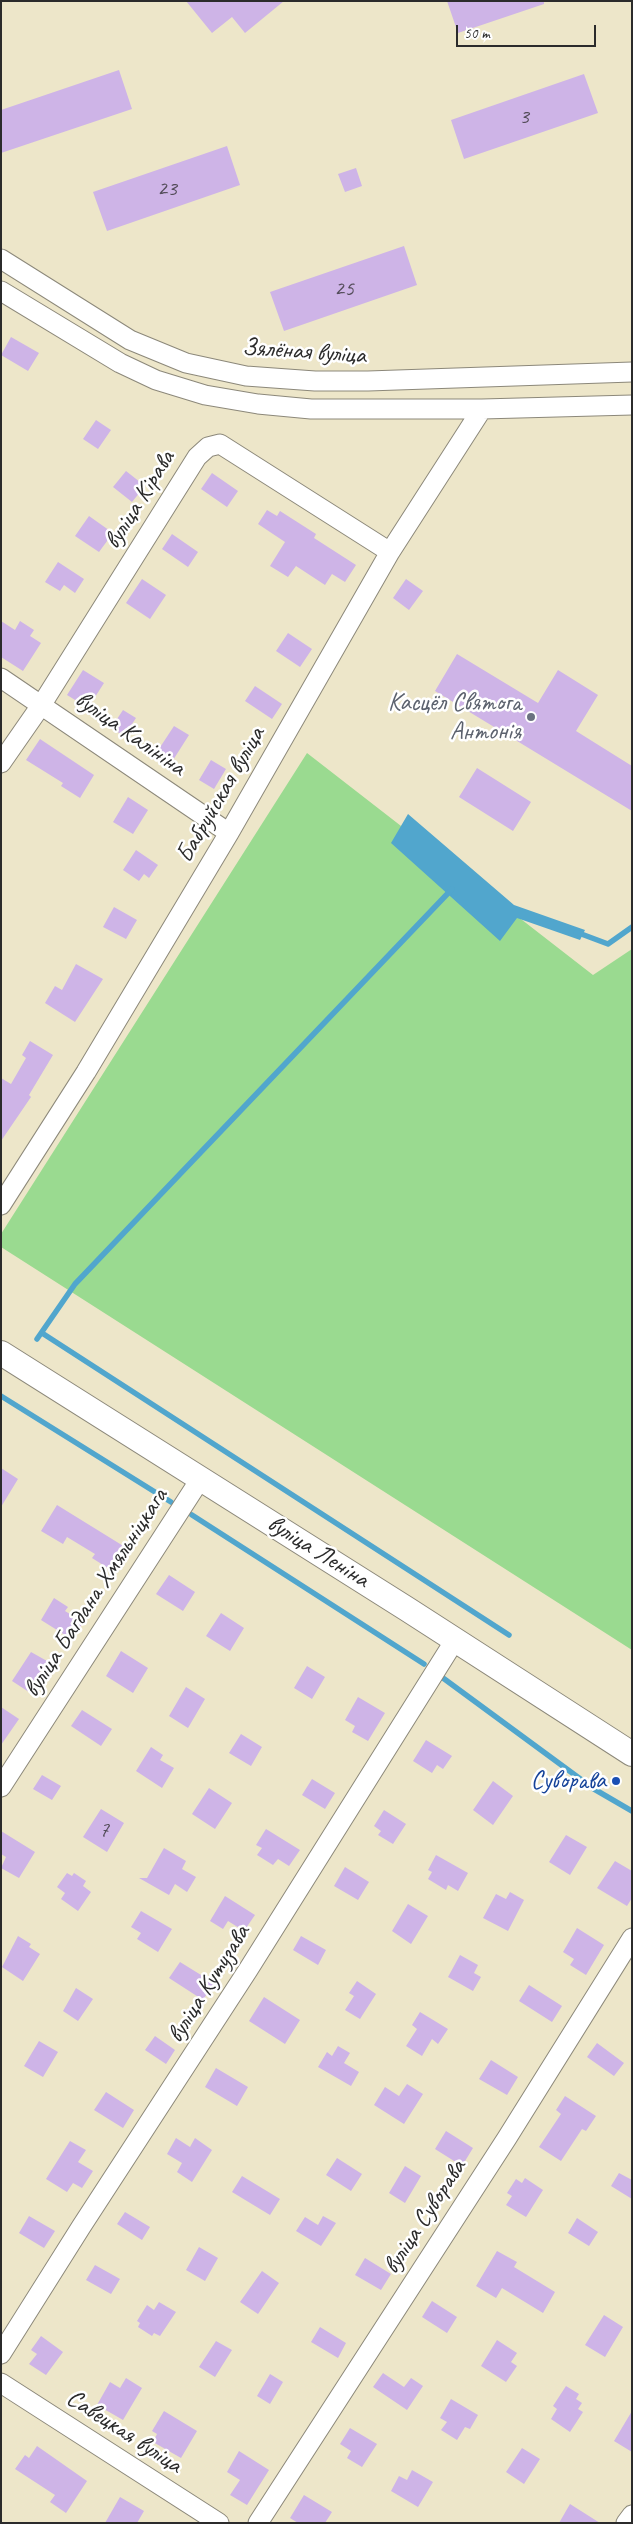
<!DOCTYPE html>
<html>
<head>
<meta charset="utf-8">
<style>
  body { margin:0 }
  #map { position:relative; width:633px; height:2524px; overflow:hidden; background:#ede6c9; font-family:Caveat,sans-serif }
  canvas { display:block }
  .frame { position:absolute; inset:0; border:2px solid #2b2b2b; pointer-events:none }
  .scale { position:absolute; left:456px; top:25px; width:140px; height:22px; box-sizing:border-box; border:2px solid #2b2b2b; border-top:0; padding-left:6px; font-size:15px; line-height:18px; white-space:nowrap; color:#2b2b2b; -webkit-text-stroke:4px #fff; paint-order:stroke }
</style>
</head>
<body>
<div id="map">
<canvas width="633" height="2524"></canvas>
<div class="frame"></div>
<div class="scale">50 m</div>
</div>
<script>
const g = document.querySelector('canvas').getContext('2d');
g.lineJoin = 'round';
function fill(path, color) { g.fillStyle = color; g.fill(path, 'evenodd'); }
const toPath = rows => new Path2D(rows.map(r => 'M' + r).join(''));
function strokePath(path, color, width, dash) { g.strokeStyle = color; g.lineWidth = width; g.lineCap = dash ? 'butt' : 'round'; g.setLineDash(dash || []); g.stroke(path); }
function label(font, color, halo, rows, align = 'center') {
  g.font = font + ' Caveat,sans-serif'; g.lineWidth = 5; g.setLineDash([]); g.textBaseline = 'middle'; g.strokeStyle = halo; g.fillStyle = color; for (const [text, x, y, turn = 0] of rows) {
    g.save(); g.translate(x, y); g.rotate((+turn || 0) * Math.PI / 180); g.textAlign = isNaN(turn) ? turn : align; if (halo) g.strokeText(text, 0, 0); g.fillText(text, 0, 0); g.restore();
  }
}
fill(toPath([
  [307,753,593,975,632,949,632,1650,1,1247,1,1234]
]), '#9ada90');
fill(toPath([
  [408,814,514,905,585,930,580,940,517,918,500,941,391,843]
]), '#51a6cd');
strokePath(toPath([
  [576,932,608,944,632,927],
  [42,1333,509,1635],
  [37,1339,75,1284,452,889],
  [1,1396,171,1502],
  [192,1515,424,1664],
  [443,1678,594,1789,632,1811]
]), '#51a6cd', 5.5);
fill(toPath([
  [186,1,284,1,245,33,232,17,212,33],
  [447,1,544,1,544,4,458,33],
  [119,70,132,109,1,153,1,110],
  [584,74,598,113,464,159,451,120],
  [227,146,240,185,107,231,93,192],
  [356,168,362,186,345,192,338,174],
  [404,246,417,285,284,331,270,292],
  [11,337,39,353,28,371,1,355],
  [96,420,111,430,98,449,83,439],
  [126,471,145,486,132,502,113,487],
  [212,473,238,491,227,507,201,489],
  [267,510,277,516,280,511,316,534,314,538,356,565,345,582,332,574,325,585,296,566,288,577,270,566,285,542,258,524],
  [89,516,113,533,99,552,75,536],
  [172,534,198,552,188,567,162,549],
  [58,562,84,579,75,593,64,585,60,591,45,582],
  [142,579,166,595,150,619,126,603],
  [406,579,423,591,409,610,393,598],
  [1,621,15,630,20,621,34,630,30,636,41,643,23,671,1,657],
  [288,633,312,649,300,667,276,651],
  [457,654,538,703,558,670,598,695,576,731,632,766,632,811,435,691],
  [83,670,104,683,88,708,67,695],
  [255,686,282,704,272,719,245,701],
  [123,710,136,718,124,736,111,728],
  [174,726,189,735,168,768,153,758],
  [40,739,94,775,80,798,61,786,63,783,26,760],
  [211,760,226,769,214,789,199,780],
  [477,768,531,802,513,831,459,797],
  [128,797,148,810,133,834,113,822],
  [136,850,158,865,149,878,144,874,139,881,123,870],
  [114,907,137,920,126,939,103,927],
  [76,964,103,979,75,1022,45,1003,55,986,62,990],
  [30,1041,53,1055,29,1095,31,1097,1,1141,1,1078,11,1084,26,1058,22,1055],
  [1,1468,18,1479,1,1507],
  [57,1505,125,1547,111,1570,92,1558,95,1554,67,1537,63,1544,41,1531],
  [169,1575,195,1592,183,1611,156,1594],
  [54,1598,68,1607,65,1611,83,1622,73,1640,41,1620],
  [221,1613,244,1628,230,1651,206,1636],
  [121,1651,148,1668,133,1693,106,1676],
  [31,1652,47,1661,40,1672,47,1677,35,1696,12,1681],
  [307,1666,325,1677,312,1699,294,1688],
  [186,1687,205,1699,188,1728,169,1716],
  [358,1697,385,1713,368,1741,352,1732,355,1726,345,1720],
  [1,1707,19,1719,1,1745],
  [82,1710,112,1729,101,1746,71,1726],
  [241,1734,262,1747,251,1766,229,1753],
  [426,1740,452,1756,443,1769,437,1765,432,1773,413,1761],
  [151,1747,163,1755,160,1760,174,1768,162,1788,136,1771],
  [42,1775,61,1786,52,1800,33,1789],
  [312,1779,335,1793,325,1809,302,1795],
  [493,1781,513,1796,493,1825,473,1810],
  [209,1788,232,1803,215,1829,192,1814],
  [101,1809,124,1823,107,1852,83,1837],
  [384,1810,406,1824,393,1844,378,1835,381,1831,374,1826],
  [266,1829,300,1850,289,1866,278,1859,273,1865,257,1855,262,1848,256,1845],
  [1,1831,35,1852,19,1878,1,1868,6,1857,1,1854],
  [566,1835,587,1847,570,1875,549,1862],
  [164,1848,186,1861,182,1869,196,1877,187,1892,175,1884,169,1895,139,1878,147,1878],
  [436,1855,468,1873,458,1891,448,1885,446,1890,428,1879,432,1872,428,1870],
  [615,1861,632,1871,632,1898,627,1906,597,1888],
  [345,1867,369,1882,358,1900,334,1886],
  [67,1873,72,1876,74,1873,86,1881,83,1886,91,1892,78,1911,61,1899,65,1893,57,1887],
  [510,1892,524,1900,508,1931,483,1918,496,1894,506,1899],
  [225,1896,255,1915,244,1931,228,1921,223,1929,210,1921],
  [408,1904,428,1916,411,1944,392,1931],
  [141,1911,172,1929,158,1952,137,1939,141,1933,131,1927],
  [577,1928,604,1945,586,1975,570,1965,574,1959,563,1952],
  [18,1936,31,1944,29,1947,40,1954,23,1981,2,1967],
  [301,1936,326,1950,318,1965,293,1950],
  [460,1955,478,1965,474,1973,481,1977,473,1991,448,1977],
  [180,1962,214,1983,203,2000,169,1978],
  [357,1981,376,1994,360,2019,345,2010,354,1996,349,1993],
  [529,1985,562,2006,552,2022,519,2001],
  [76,1988,93,1999,78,2021,63,2011],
  [264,1997,300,2020,285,2044,249,2021],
  [420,2012,448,2029,438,2044,432,2039,422,2056,406,2046,417,2029,412,2025],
  [155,2036,175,2050,166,2064,145,2050],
  [39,2041,58,2052,43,2077,24,2066],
  [597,2043,624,2063,614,2076,587,2057],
  [338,2046,350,2053,344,2063,359,2072,351,2086,318,2067,327,2052,332,2056],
  [491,2060,518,2077,507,2095,479,2079],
  [216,2068,248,2087,237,2106,205,2087],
  [407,2084,423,2094,404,2124,374,2105,385,2087,399,2096],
  [106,2092,134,2110,123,2128,94,2110],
  [565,2096,596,2116,586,2131,582,2129,561,2161,539,2147,561,2114,556,2110],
  [446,2131,473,2148,462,2166,435,2149],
  [176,2138,190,2147,195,2138,212,2150,192,2182,177,2172,182,2163,167,2154],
  [70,2141,86,2150,78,2162,93,2171,82,2188,73,2183,67,2192,46,2179],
  [337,2158,362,2174,351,2191,326,2175],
  [405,2166,421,2176,405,2203,389,2193],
  [619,2173,632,2180,632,2199,611,2186],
  [242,2176,280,2199,270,2215,232,2192],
  [525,2178,543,2190,526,2217,506,2205,512,2196,507,2193,516,2179,522,2183],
  [125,2212,150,2227,142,2240,117,2224],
  [29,2216,55,2231,44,2248,19,2233],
  [323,2216,336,2223,321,2246,296,2231,305,2217,318,2225],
  [577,2218,598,2232,589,2246,568,2233],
  [199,2247,218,2258,205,2281,186,2270],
  [497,2251,517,2262,514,2267,555,2292,543,2313,502,2288,496,2298,476,2286],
  [365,2258,391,2274,381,2290,355,2275],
  [95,2265,120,2279,111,2294,86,2280],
  [262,2271,279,2283,258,2314,240,2302],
  [432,2301,457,2317,447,2333,422,2317],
  [159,2302,176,2312,160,2336,154,2333,152,2336,138,2327,140,2323,137,2321,147,2305,154,2310],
  [604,2315,623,2327,605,2357,585,2345],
  [320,2327,346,2343,338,2358,311,2342],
  [41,2336,63,2352,46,2375,29,2364,37,2354,31,2350],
  [497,2340,517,2353,511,2362,517,2366,506,2382,481,2366],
  [216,2341,232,2350,215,2377,199,2367],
  [383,2373,404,2387,411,2378,423,2386,407,2410,373,2387],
  [270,2374,283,2382,270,2404,257,2396],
  [126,2378,142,2388,123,2420,97,2405,110,2382,120,2388],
  [566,2386,579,2394,576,2399,582,2403,578,2409,583,2412,570,2432,551,2419,557,2409,553,2406],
  [451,2399,478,2415,470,2429,465,2427,457,2440,441,2430,447,2422,440,2418],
  [164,2411,197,2431,181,2458,153,2442,157,2434,152,2431],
  [632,2411,632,2452,614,2441],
  [350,2428,377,2444,362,2467,347,2458,351,2451,340,2444],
  [37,2446,87,2481,66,2513,50,2502,55,2495,15,2469,25,2455,29,2458],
  [522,2448,540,2459,524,2484,506,2472],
  [239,2451,269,2470,247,2505,230,2495,240,2480,227,2472],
  [412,2470,433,2482,418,2507,391,2491,399,2476,407,2480],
  [304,2495,332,2512,325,2523,298,2523,290,2518],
  [120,2497,144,2511,137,2523,105,2523],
  [570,2504,600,2523,559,2523]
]), '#ceb4e7');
const minor = toPath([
  [1,259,130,340,186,363,246,376,315,381,368,381,632,372],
  [1,291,120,363,156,380,205,395,258,404,311,409,482,409,632,405],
  [1,678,229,833],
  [1,763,42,704,197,457,208,447,220,444,390,552],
  [1,1205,86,1072,229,833,390,552,482,409],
  [1,1787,201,1478],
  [1,2354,81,2227,248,1970,455,1640],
  [1,2383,219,2523],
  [258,2523,507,2138,632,1938],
  [626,2523,632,2515]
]);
const major = toPath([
  [1,1353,407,1609,632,1754]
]);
strokePath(minor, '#8c887a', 21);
strokePath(major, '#8c887a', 26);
strokePath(minor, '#fff', 19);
strokePath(major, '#fff', 24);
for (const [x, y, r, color] of [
  [531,717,5,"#6b7280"],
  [616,1781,5,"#1a4fb4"]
]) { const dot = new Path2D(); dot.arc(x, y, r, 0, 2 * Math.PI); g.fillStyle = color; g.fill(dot); strokePath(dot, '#fff', 2); }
label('22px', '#544d5a', null, [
  ["3",524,117],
  ["23",167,189],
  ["25",344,289],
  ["7",104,1830]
]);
label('25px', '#2b2b2b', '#fff', [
  ["Зялёная вуліца",304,352,4],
  ["вуліца Кірава",140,500,-58],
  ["вуліца Калініна",130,734,35],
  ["Бабруйская вуліца",221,795,-60],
  ["вуліца Леніна",318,1552,32],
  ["вуліца Багдана Хмяльніцкага",96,1593,-57],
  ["вуліца Кутузава",209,1984,-58],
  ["вуліца Суворава",425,2217,-57],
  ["Савецкая вуліца",124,2432,33]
]);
label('25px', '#5b616d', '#fff', [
  ["Касцёл Святога",521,703],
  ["Антонія",521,732]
], 'right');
label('25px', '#164399', '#fff', [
  ["Суворава",606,1781]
], 'right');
</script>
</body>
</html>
